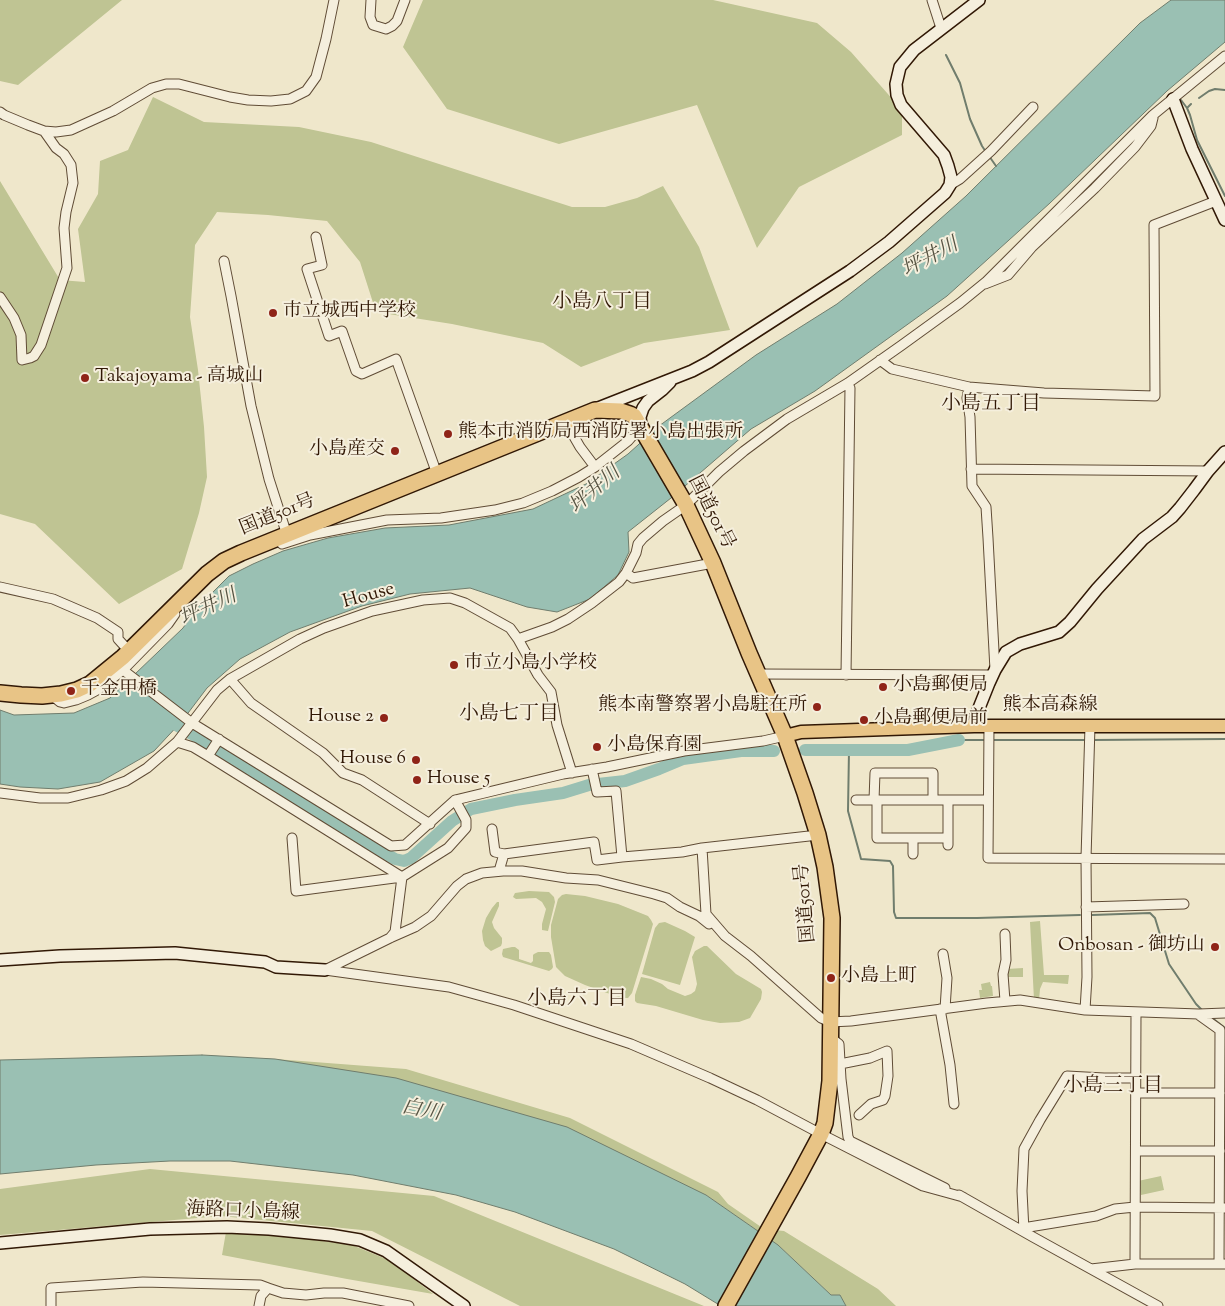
<!DOCTYPE html>
<html>
<head>
<meta charset="utf-8">
<style>
  body { margin:0 }
  canvas { display:block; background:#efe7cb }
</style>
</head>
<body>
<canvas width="1225" height="1306"></canvas>
<script>
const g = document.querySelector('canvas').getContext('2d');
g.lineJoin = 'round';
function fill(path, color) { g.fillStyle = color; g.fill(path, 'evenodd'); }
const toPath = rows => new Path2D(rows.map(r => 'M' + r).join(''));
function strokePath(path, color, width, dash) { g.strokeStyle = color; g.lineWidth = width; g.lineCap = dash ? 'butt' : 'round'; g.setLineDash(dash || []); g.stroke(path); }
function label(font, color, halo, rows, align = 'center') {
  g.font = font + ' "Sorts Mill Goudy","Noto Serif JP",serif'; g.lineWidth = 4; g.setLineDash([]); g.textBaseline = 'middle'; g.strokeStyle = halo; g.fillStyle = color; for (const [text, x, y, turn = 0] of rows) {
    g.save(); g.translate(x, y); g.rotate((+turn || 0) * Math.PI / 180); g.textAlign = isNaN(turn) ? turn : align; if (halo) g.strokeText(text, 0, 0); g.fillText(text, 0, 0); g.restore();
  }
}
fill(toPath([
  [0,0,122,0,18,85,0,81],
  [423,0,713,0,817,23,851,52,902,110,902,135,799,187,757,248,697,105,559,144,447,109,403,47],
  [153,97,204,122,299,127,371,142,572,207,605,207,637,198,663,186,699,247,730,330,644,343,581,367,543,343,452,324,376,312,360,262,327,221,268,215,217,212,195,245,190,317,198,370,204,427,207,477,199,513,182,569,119,604,35,524,0,514,0,181,60,280,85,282,78,229,98,194,100,161,128,150],
  [529,891,549,892,554,897,555,902,548,931,542,930,542,924,546,909,542,902,536,898,516,899,513,897,515,893],
  [566,894,585,896,618,904,648,916,651,920,653,924,651,931,632,993,628,998,621,998,585,985,565,976,556,967,551,937,551,925,558,899,562,895],
  [497,902,499,902,499,906,492,922,494,928,502,938,502,943,501,946,491,951,485,946,483,940,482,931,486,918,492,908],
  [1040,921,1044,975,1069,975,1068,984,1043,982,1040,989,1039,1000,1034,1000,1030,922],
  [665,922,685,931,695,937,680,985,642,974,655,928,659,923],
  [704,946,707,946,736,974,761,989,762,992,761,999,750,1018,739,1022,720,1023,703,1020,656,1006,637,1003,635,1001,635,995,641,977,651,979,662,984,668,989,685,996,691,994,695,991,697,984,692,957,695,951],
  [512,947,515,947,519,950,519,959,531,963,533,961,533,955,534,954,538,952,549,952,551,955,553,967,552,969,549,971,503,957,502,954,503,949],
  [1023,968,1023,977,1007,977,1007,969],
  [990,982,991,986,992,986,993,996,980,998,979,990,982,990,981,984],
  [275,1059,406,1069,570,1118,718,1192,728,1204,764,1229,784,1231,878,1289,896,1306,846,1306,840,1295,831,1295,778,1245,706,1195],
  [150,1169,434,1196,704,1306,520,1306,372,1231,221,1216,0,1235,0,1189],
  [1161,1176,1164,1190,1141,1195,1138,1181],
  [226,1232,290,1237,352,1245,391,1261,433,1294,347,1279,222,1255]
]), '#bfc493');
const water = toPath([
  [1171,0,1225,0,1225,42,1167,91,1050,203,947,296,815,391,751,429,671,498,628,532,629,552,618,575,590,599,557,612,527,607,470,588,410,594,362,606,290,632,240,659,207,688,182,721,154,751,100,782,58,789,20,787,0,784,0,710,14,715,74,713,110,698,183,628,197,608,229,576,253,564,283,551,328,538,385,528,449,525,533,509,586,484,628,454,659,426,756,355,837,304,902,253,966,196,1140,23,1171,0],
  [202,1055,275,1059,396,1078,567,1127,706,1195,778,1245,831,1295,840,1295,846,1306,721,1306,685,1284,614,1249,515,1212,456,1195,353,1175,230,1161,170,1161,96,1165,0,1174,0,1060,202,1055]
]);
fill(water, '#9ac0b3');
strokePath(water, '#707d6d', 1);
strokePath(toPath([
  [946,55,960,83,970,119,982,146,986,152],
  [1199,98,1209,91,1215,89,1225,90],
  [1181,100,1187,108,1190,115,1197,140,1225,196],
  [1187,108,1191,104],
  [989,156,996,166],
  [959,740,985,740],
  [992,740,1088,740],
  [1092,740,1225,739],
  [849,750,848,811,860,855,861,859,890,861,893,866,894,912,896,918,977,918,1080,915],
  [1092,915,1150,913,1155,918,1169,964,1196,1004,1203,1011],
  [1211,1017,1225,1028]
]), '#707d6d', 2);
strokePath(toPath([
  [162,719,171,722,204,741,229,758,377,849,395,859,404,861,411,858,452,821,471,809,515,800,563,793,589,785,625,781,659,769,683,759,741,751,774,751],
  [805,750,908,750,959,740]
]), '#9ac0b3', 12);
const street = toPath([
  [371,0,370,17,373,25,386,29,392,26,397,21,405,0],
  [932,0,941,28],
  [0,112,4,115,28,125,44,131,56,132,71,130,113,111,152,88,166,84,179,84,230,97,248,100,271,101,290,99,306,91,316,77,326,39,334,0],
  [950,185,960,179,991,151,1033,107],
  [316,237,322,265,307,269,329,336,342,331,356,371,362,374,396,359,437,474],
  [224,261,231,296,251,406,269,479,287,535],
  [985,284,1008,275,1032,247,1095,188,1135,147,1151,126,1153,118],
  [0,297,14,318,21,335,22,360,30,358,34,356,41,345,67,268,64,228,66,212,73,183,71,165,64,154,56,148,44,131],
  [880,360,892,369,969,387,1044,393,1155,396,1154,225,1216,201],
  [969,387,967,398,970,417,972,486,986,507,988,538,995,670],
  [565,421,580,447,595,467],
  [971,469,1208,471],
  [282,544,310,535,387,520,441,518,495,510,523,503,552,491,579,477,595,467,628,441,641,426],
  [626,573,633,578,713,563],
  [0,587,53,599,97,618,118,632,118,639,129,651],
  [518,639,552,627,568,619,592,603,619,582,626,573,636,553,638,544,643,538,663,521,686,505,719,472,744,451,787,419,848,383,902,345,960,303,987,281,1153,115,1225,56],
  [123,670,192,723,391,846,405,845,455,800,563,774,607,767,684,751,763,741,785,736],
  [758,674,992,675],
  [846,675,850,388],
  [230,679,251,703,323,753,343,773,362,780,430,824],
  [54,695,55,698,60,702,64,703,76,700,88,695,99,689,123,670,168,624,175,614],
  [989,726,988,858,1225,859],
  [177,742,193,747,208,756,402,877],
  [208,756,219,739],
  [592,769,597,792,616,791,622,857,682,852,702,848,818,835],
  [0,793,40,798,68,798,101,790,126,781,147,768,177,742,217,690,230,679,300,639,324,628,372,611,423,600,450,598,465,603,510,628,518,639,538,675,551,692,557,725,572,773],
  [856,800,988,800],
  [874,800,875,773,933,773,933,800],
  [877,800,877,838,947,838],
  [492,829,495,852,504,854],
  [292,838,296,891,402,877,448,848,466,828,466,820,455,800],
  [948,845,948,800],
  [702,848,706,914,725,936,751,956,821,1018,830,1022,851,1021,987,1003,1020,1000,1085,1010,1199,1014,1225,1013],
  [913,854,913,838],
  [499,871,504,854,594,842,597,860,622,857],
  [1086,907,1184,904],
  [1005,934,1006,960,1003,974,1005,1001],
  [390,938,415,927,431,916,457,886,466,879,482,873,503,871,522,871,566,878,598,880,654,894,667,898,680,907,699,916,709,924],
  [943,954,947,978,945,1009],
  [325,970,449,987,514,1005,631,1044,710,1078,757,1100,821,1134,923,1186,963,1197],
  [325,970,390,938,395,932,402,877],
  [940,1009,950,1065,954,1104],
  [1085,1010,1087,977,1086,858,1090,726],
  [1199,1015,1220,1030,1219,1264],
  [830,1037,839,1044,841,1079,848,1137,850,1141,945,1188],
  [840,1064,870,1058,887,1051,888,1076,885,1096,883,1100,871,1104,859,1115],
  [1136,1093,1220,1093],
  [1136,1151,1220,1151],
  [959,1195,1033,1237,1158,1306],
  [1024,1231,1022,1191,1024,1149,1040,1120,1067,1076,1104,1078,1136,1078],
  [1024,1231,1029,1227,1096,1216,1115,1209,1135,1207,1225,1208],
  [1135,1264,1136,1012],
  [1091,1269,1135,1264,1225,1264],
  [51,1306,51,1288,143,1282,260,1285,268,1288],
  [259,1306,261,1296,268,1288,283,1293,306,1295,324,1293,343,1293,409,1306]
]);
const secondary = toPath([
  [1173,99,1192,149,1225,220],
  [598,408,692,371,709,362,850,271,889,242,945,193,950,185,951,177,948,166,944,155,901,105,897,95,896,84,900,67,914,50,979,0],
  [641,426,640,417,643,408,648,401,662,390,670,382],
  [974,726,975,718,989,683,995,670,1006,652,1020,644,1059,632,1070,622,1097,589,1143,539,1172,517,1180,508,1194,490,1208,471,1225,452],
  [0,960,60,956,175,953,265,962,276,967,325,970],
  [0,1243,150,1229,227,1227,269,1229,330,1235,360,1240,386,1251,464,1306]
]);
const primary = toPath([
  [785,736,801,732,974,726,1225,726]
]);
const highway = toPath([
  [0,693,21,695,42,696,61,694,77,690,90,684,123,657,207,574,224,561,241,553,595,410,621,411,630,414,634,416,686,505,713,563,749,653,785,736,805,793,818,835,825,867,832,918,830,1081,825,1123,821,1134,798,1177,726,1306]
]);
strokePath(street, '#604c36', 11);
strokePath(secondary, '#311805', 14);
strokePath(primary, '#311805', 15);
strokePath(highway, '#311805', 18);
strokePath(street, '#f5efdd', 9);
strokePath(secondary, '#f5efdd', 11);
strokePath(primary, '#e8c486', 12);
strokePath(highway, '#e8c486', 15);
for (const [x, y, r, color] of [
  [273,313,5,"#8f2418"],
  [85,378,5,"#8f2418"],
  [448,434,5,"#8f2418"],
  [395,451,5,"#8f2418"],
  [454,665,5,"#8f2418"],
  [883,687,5,"#8f2418"],
  [71,691,5,"#8f2418"],
  [817,707,5,"#8f2418"],
  [384,718,5,"#8f2418"],
  [864,720,5,"#8f2418"],
  [597,747,5,"#8f2418"],
  [416,760,5,"#8f2418"],
  [417,780,5,"#8f2418"],
  [1215,947,5,"#8f2418"],
  [831,978,5,"#8f2418"]
]) { const dot = new Path2D(); dot.arc(x, y, r, 0, 2 * Math.PI); g.fillStyle = color; g.fill(dot); strokePath(dot, '#f5efdd', 2); }
label('19px', '#311805', '#f5efdd', [
  ["市立城西中学校",283,313],
  ["Takajoyama - 高城山",95,378],
  ["熊本市消防局西消防署小島出張所",458,434],
  ["小島産交",385,451,"right"],
  ["市立小島小学校",464,665],
  ["小島郵便局",893,687],
  ["千金甲橋",81,691],
  ["熊本南警察署小島駐在所",807,707,"right"],
  ["House 2",374,718,"right"],
  ["小島郵便局前",874,720],
  ["小島保育園",607,747],
  ["House 6",406,760,"right"],
  ["House 5",427,780],
  ["Onbosan - 御坊山",1205,947,"right"],
  ["小島上町",841,978]
], 'left');
label('19px', '#311805', '#f5efdd', [
  ["国道501号",710,513,63],
  ["国道501号",278,516,-22],
  ["House",369,597,-16],
  ["熊本高森線",1050,707],
  ["国道501号",807,903,-95],
  ["海路口小島線",243,1213,2]
]);
label('italic 20px', '#565342', '#f5efdd', [
  ["坪井川",931,259,-28],
  ["坪井川",596,491,-41],
  ["坪井川",209,609,-25],
  ["白川",421,1112,11]
]);
label('20px', '#311805', '#f5efdd', [
  ["小島八丁目",602,304],
  ["小島五丁目",991,406],
  ["小島七丁目",509,716],
  ["小島六丁目",577,1001],
  ["小島三丁目",1113,1088]
]);
</script>
</body>
</html>
